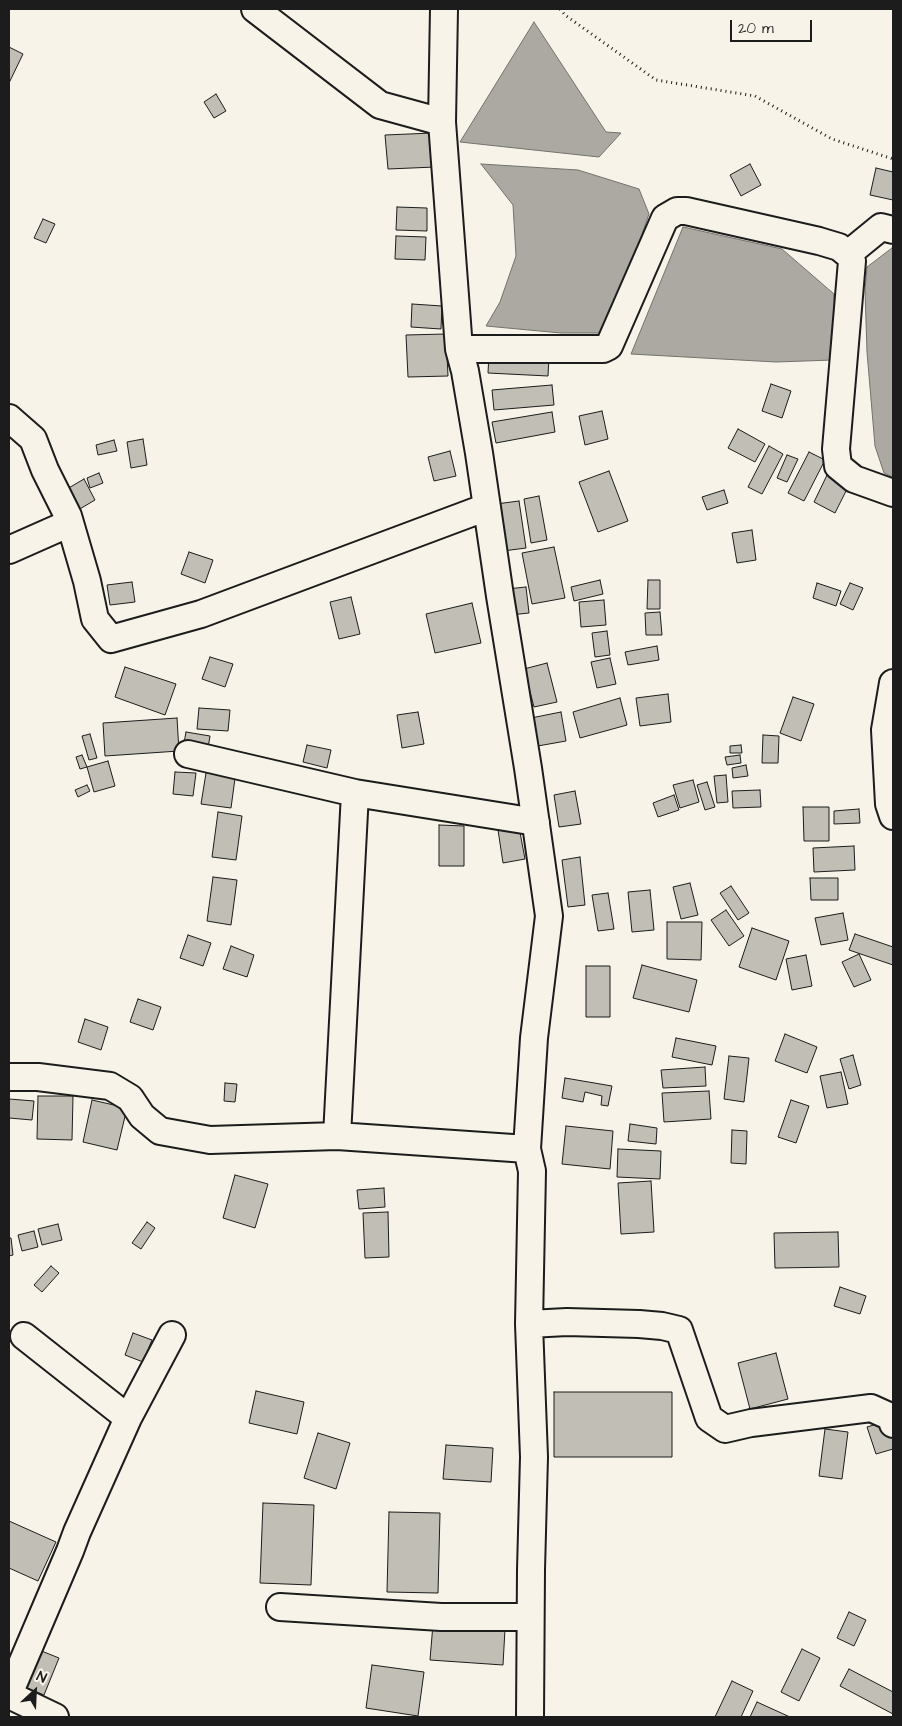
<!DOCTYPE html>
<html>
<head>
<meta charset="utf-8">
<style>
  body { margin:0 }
  #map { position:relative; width:902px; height:1726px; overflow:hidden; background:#f7f3e8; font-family:"Architects Daughter",sans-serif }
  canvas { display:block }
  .frame { position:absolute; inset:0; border:10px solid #1c1c1c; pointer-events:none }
  .north { position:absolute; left:10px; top:1666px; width:50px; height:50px; -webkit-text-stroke:4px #f7f3e8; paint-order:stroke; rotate:25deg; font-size:14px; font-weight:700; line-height:20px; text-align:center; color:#1c1c1c }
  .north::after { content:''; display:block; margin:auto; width:18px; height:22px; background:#1c1c1c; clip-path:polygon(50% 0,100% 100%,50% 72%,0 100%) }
  .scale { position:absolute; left:730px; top:20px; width:82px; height:22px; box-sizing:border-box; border:2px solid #1c1c1c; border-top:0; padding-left:6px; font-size:15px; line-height:18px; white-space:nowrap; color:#1c1c1c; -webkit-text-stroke:4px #f7f3e8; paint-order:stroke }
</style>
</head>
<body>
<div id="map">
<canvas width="902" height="1726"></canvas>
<div class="frame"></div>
<div class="north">N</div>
<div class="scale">20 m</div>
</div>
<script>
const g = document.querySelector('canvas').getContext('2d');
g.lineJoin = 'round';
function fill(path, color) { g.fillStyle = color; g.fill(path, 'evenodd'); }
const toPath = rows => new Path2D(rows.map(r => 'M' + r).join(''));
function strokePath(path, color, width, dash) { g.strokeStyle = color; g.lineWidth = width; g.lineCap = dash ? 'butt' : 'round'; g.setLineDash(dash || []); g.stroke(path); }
const water = toPath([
  [534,22,606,132,621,133,599,157,460,142,534,22],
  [481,164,578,170,639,189,649,214,608,333,561,333,486,326,500,302,516,256,513,205,481,164],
  [683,227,782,249,834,294,833,360,776,362,631,354,683,227],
  [892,248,893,249,893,477,884,473,875,446,867,352,865,290,867,267,892,248]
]);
fill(water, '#aca9a2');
strokePath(water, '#72716c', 1);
const building = toPath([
  [9,47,23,54,9,83,9,47],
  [216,94,226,111,214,118,204,102,216,94],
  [433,133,435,167,388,169,385,135,433,133],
  [750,164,761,185,741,196,730,175,750,164],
  [876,168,893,172,893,200,870,195,876,168],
  [397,207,427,208,427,231,396,230,397,207],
  [43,219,55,224,46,243,34,238,43,219],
  [396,236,426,237,425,260,395,259,396,236],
  [412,304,442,306,441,329,411,327,412,304],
  [446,334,448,376,408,377,406,335,446,334],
  [489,353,549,356,548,376,488,373,489,353],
  [771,384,791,391,782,418,762,411,771,384],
  [552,385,554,405,494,410,492,390,552,385],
  [602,411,608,439,585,445,579,416,602,411],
  [552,412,555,432,496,443,492,422,552,412],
  [738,429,765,444,755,462,728,448,738,429],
  [143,439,147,465,131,468,127,442,143,439],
  [114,440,117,451,98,455,96,445,114,440],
  [769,446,783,454,762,494,748,487,769,446],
  [450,451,456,476,434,481,428,457,450,451],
  [809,452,825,460,804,501,788,493,809,452],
  [787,455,798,459,787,482,777,478,787,455],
  [609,471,628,521,598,532,579,482,609,471],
  [829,471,851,481,835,513,814,502,829,471],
  [99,473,103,483,90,488,87,478,99,473],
  [84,479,95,500,78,510,67,489,84,479],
  [724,490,728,503,707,510,702,497,724,490],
  [539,496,547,540,531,543,524,499,539,496],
  [519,501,526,548,503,551,496,504,519,501],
  [752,530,756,560,737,563,732,533,752,530],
  [554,547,565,598,532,604,522,553,554,547],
  [189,552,213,560,205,583,181,574,189,552],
  [600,580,603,594,574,601,571,587,600,580],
  [648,580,660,580,660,609,647,609,648,580],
  [132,582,135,602,110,605,107,585,132,582],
  [817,583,841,591,836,606,813,598,817,583],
  [850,583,863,588,853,610,840,604,850,583],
  [526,587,529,613,510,615,507,589,526,587],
  [351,597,360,634,339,639,330,602,351,597],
  [604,600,606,625,581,627,579,602,604,600],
  [472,603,481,643,435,653,426,614,472,603],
  [660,612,662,635,646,635,645,613,660,612],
  [607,631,610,655,595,657,592,633,607,631],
  [657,646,659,660,628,665,625,652,657,646],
  [210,657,233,664,225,687,202,679,210,657],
  [610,658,616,684,597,688,591,662,610,658],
  [547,663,557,702,534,707,524,669,547,663],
  [125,667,176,684,165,715,115,697,125,667],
  [668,694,671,722,640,726,636,698,668,694],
  [793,697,814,704,801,741,780,733,793,697],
  [620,698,627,725,580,738,573,712,620,698],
  [199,708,230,710,228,731,197,729,199,708],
  [418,712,424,744,402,748,397,715,418,712],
  [561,712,566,741,532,747,526,719,561,712],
  [177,718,179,751,105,756,103,723,177,718],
  [186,732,210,736,208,748,184,743,186,732],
  [90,734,97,758,89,760,82,736,90,734],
  [763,735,779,736,778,763,762,763,763,735],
  [307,745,331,750,327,768,303,762,307,745],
  [741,745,742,753,730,753,730,746,741,745],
  [82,755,87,767,80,769,76,757,82,755],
  [740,755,741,763,727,765,725,757,740,755],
  [108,761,115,786,94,792,87,767,108,761],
  [746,765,748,776,733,778,732,768,746,765],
  [207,767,236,771,231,808,201,804,207,767],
  [175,772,196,773,193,796,173,794,175,772],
  [726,775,728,802,717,803,714,776,726,775],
  [693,780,699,802,680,808,673,785,693,780],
  [707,782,715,807,705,810,697,785,707,782],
  [87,785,90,791,78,797,75,790,87,785],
  [760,790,761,807,733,808,732,791,760,790],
  [575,791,581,824,559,827,554,795,575,791],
  [674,795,679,810,658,817,653,803,674,795],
  [803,807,829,807,829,841,804,841,803,807],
  [859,809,860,823,834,824,834,811,859,809],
  [218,812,242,816,236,860,212,857,218,812],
  [439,825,464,826,464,866,439,866,439,825],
  [519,827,525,859,503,863,498,830,519,827],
  [854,846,855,870,814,872,813,848,854,846],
  [580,857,585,905,568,907,562,860,580,857],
  [213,877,237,880,231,925,207,921,213,877],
  [810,878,838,878,838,900,811,900,810,878],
  [690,883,698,915,681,919,673,887,690,883],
  [731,886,749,913,738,920,720,893,731,886],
  [650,890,654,930,632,932,628,892,650,890],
  [608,893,614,929,598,931,592,895,608,893],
  [726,910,744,936,729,946,711,920,726,910],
  [843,913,848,940,821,945,815,918,843,913],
  [667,922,702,922,701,960,667,959,667,922],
  [752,928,789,941,776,980,739,967,752,928],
  [855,934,893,947,893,965,849,950,855,934],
  [188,935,211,943,203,966,180,958,188,935],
  [231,946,254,955,247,977,223,969,231,946],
  [859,954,871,980,854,987,842,962,859,954],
  [806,955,812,986,792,990,786,959,806,955],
  [642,965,697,980,689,1012,633,998,642,965],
  [586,966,610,966,610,1017,586,1017,586,966],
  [138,999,161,1007,153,1030,130,1022,138,999],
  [85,1019,108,1027,101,1050,78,1042,85,1019],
  [785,1034,817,1047,807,1073,775,1061,785,1034],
  [676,1038,716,1046,712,1065,672,1057,676,1038],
  [853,1055,861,1085,849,1089,840,1059,853,1055],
  [729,1056,749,1058,744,1102,724,1099,729,1056],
  [705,1067,706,1086,663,1088,661,1070,705,1067],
  [841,1072,848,1104,827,1108,820,1076,841,1072],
  [565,1078,612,1086,608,1106,601,1105,602,1096,585,1092,583,1102,562,1098,565,1078],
  [225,1083,237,1084,235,1102,224,1101,225,1083],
  [709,1091,711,1119,664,1122,662,1093,709,1091],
  [38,1096,73,1096,72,1140,37,1139,38,1096],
  [9,1099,34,1101,32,1120,9,1118,9,1099],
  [92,1100,127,1108,117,1150,83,1142,92,1100],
  [791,1100,809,1106,796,1143,778,1137,791,1100],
  [630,1124,657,1128,656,1144,628,1141,630,1124],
  [566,1126,613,1131,610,1169,562,1164,566,1126],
  [732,1130,747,1131,746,1164,731,1163,732,1130],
  [618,1149,661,1151,660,1179,617,1177,618,1149],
  [235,1175,268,1184,255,1228,223,1218,235,1175],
  [651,1181,654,1232,621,1234,618,1183,651,1181],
  [384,1188,385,1207,359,1209,357,1190,384,1188],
  [388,1212,389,1257,365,1258,363,1213,388,1212],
  [147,1222,155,1228,141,1249,132,1243,147,1222],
  [58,1224,62,1240,42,1245,38,1229,58,1224],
  [34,1231,38,1247,22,1251,18,1235,34,1231],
  [838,1232,839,1267,775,1268,774,1233,838,1232],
  [9,1238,11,1238,13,1255,9,1256,9,1238],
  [51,1266,59,1273,42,1292,34,1285,51,1266],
  [840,1287,866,1296,860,1314,834,1306,840,1287],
  [133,1333,152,1340,143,1362,125,1355,133,1333],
  [776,1353,788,1399,750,1409,738,1363,776,1353],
  [256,1391,304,1402,297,1434,249,1423,256,1391],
  [554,1392,672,1392,672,1457,554,1457,554,1392],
  [887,1421,893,1440,893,1449,876,1454,867,1427,887,1421],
  [825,1429,848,1432,842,1479,819,1476,825,1429],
  [318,1433,350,1443,336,1489,304,1478,318,1433],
  [446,1445,493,1448,491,1482,443,1479,446,1445],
  [263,1503,314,1505,311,1585,260,1583,263,1503],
  [389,1512,440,1513,438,1593,387,1592,389,1512],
  [9,1521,56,1542,38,1581,9,1568,9,1521],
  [849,1612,866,1620,854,1646,837,1638,849,1612],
  [433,1624,505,1629,503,1665,430,1660,433,1624],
  [802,1649,820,1658,799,1701,781,1692,802,1649],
  [39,1650,59,1658,44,1695,25,1687,39,1650],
  [372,1665,424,1672,418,1716,366,1708,372,1665],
  [849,1669,893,1692,893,1714,840,1686,849,1669],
  [732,1681,753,1691,741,1717,715,1717,732,1681],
  [757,1702,790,1717,750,1717,757,1702]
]);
fill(building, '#c0beb5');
strokePath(building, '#1c1c1c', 1);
const minor = toPath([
  [255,9,380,105,442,122,459,349],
  [442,122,444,9],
  [848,254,881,227,893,230],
  [9,418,33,439,45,470,68,516,87,581,95,619,111,639,201,614,487,507],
  [9,550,70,523],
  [893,683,885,730,889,804,893,816],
  [188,754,355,793],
  [9,1077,38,1077,110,1086,130,1098,142,1116,160,1131,210,1140,337,1136],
  [527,1149,337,1136,355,793,536,822],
  [529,1324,567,1322,639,1324,662,1326,679,1330,709,1418,725,1429,751,1423,871,1408,891,1417,893,1424],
  [24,1336,128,1418],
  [280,1607,441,1617,530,1617],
  [9,1694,70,1551,77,1532,128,1418,172,1335],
  [9,1695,55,1717],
  [530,1717,531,1570,534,1457,529,1324,532,1171,527,1149,534,1038,549,916,528,768,500,596,479,453,465,371,459,349,603,349,609,346,665,218,677,211,686,211,819,241,839,247,850,256,852,261,836,449,838,466,854,479,893,493]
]);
strokePath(minor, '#1c1c1c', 30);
strokePath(toPath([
  [560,9,565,15,656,80,755,96,832,139,893,159]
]), '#1c1c1c', 3, [1, 4]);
strokePath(minor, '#f7f3e8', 26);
</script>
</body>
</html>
